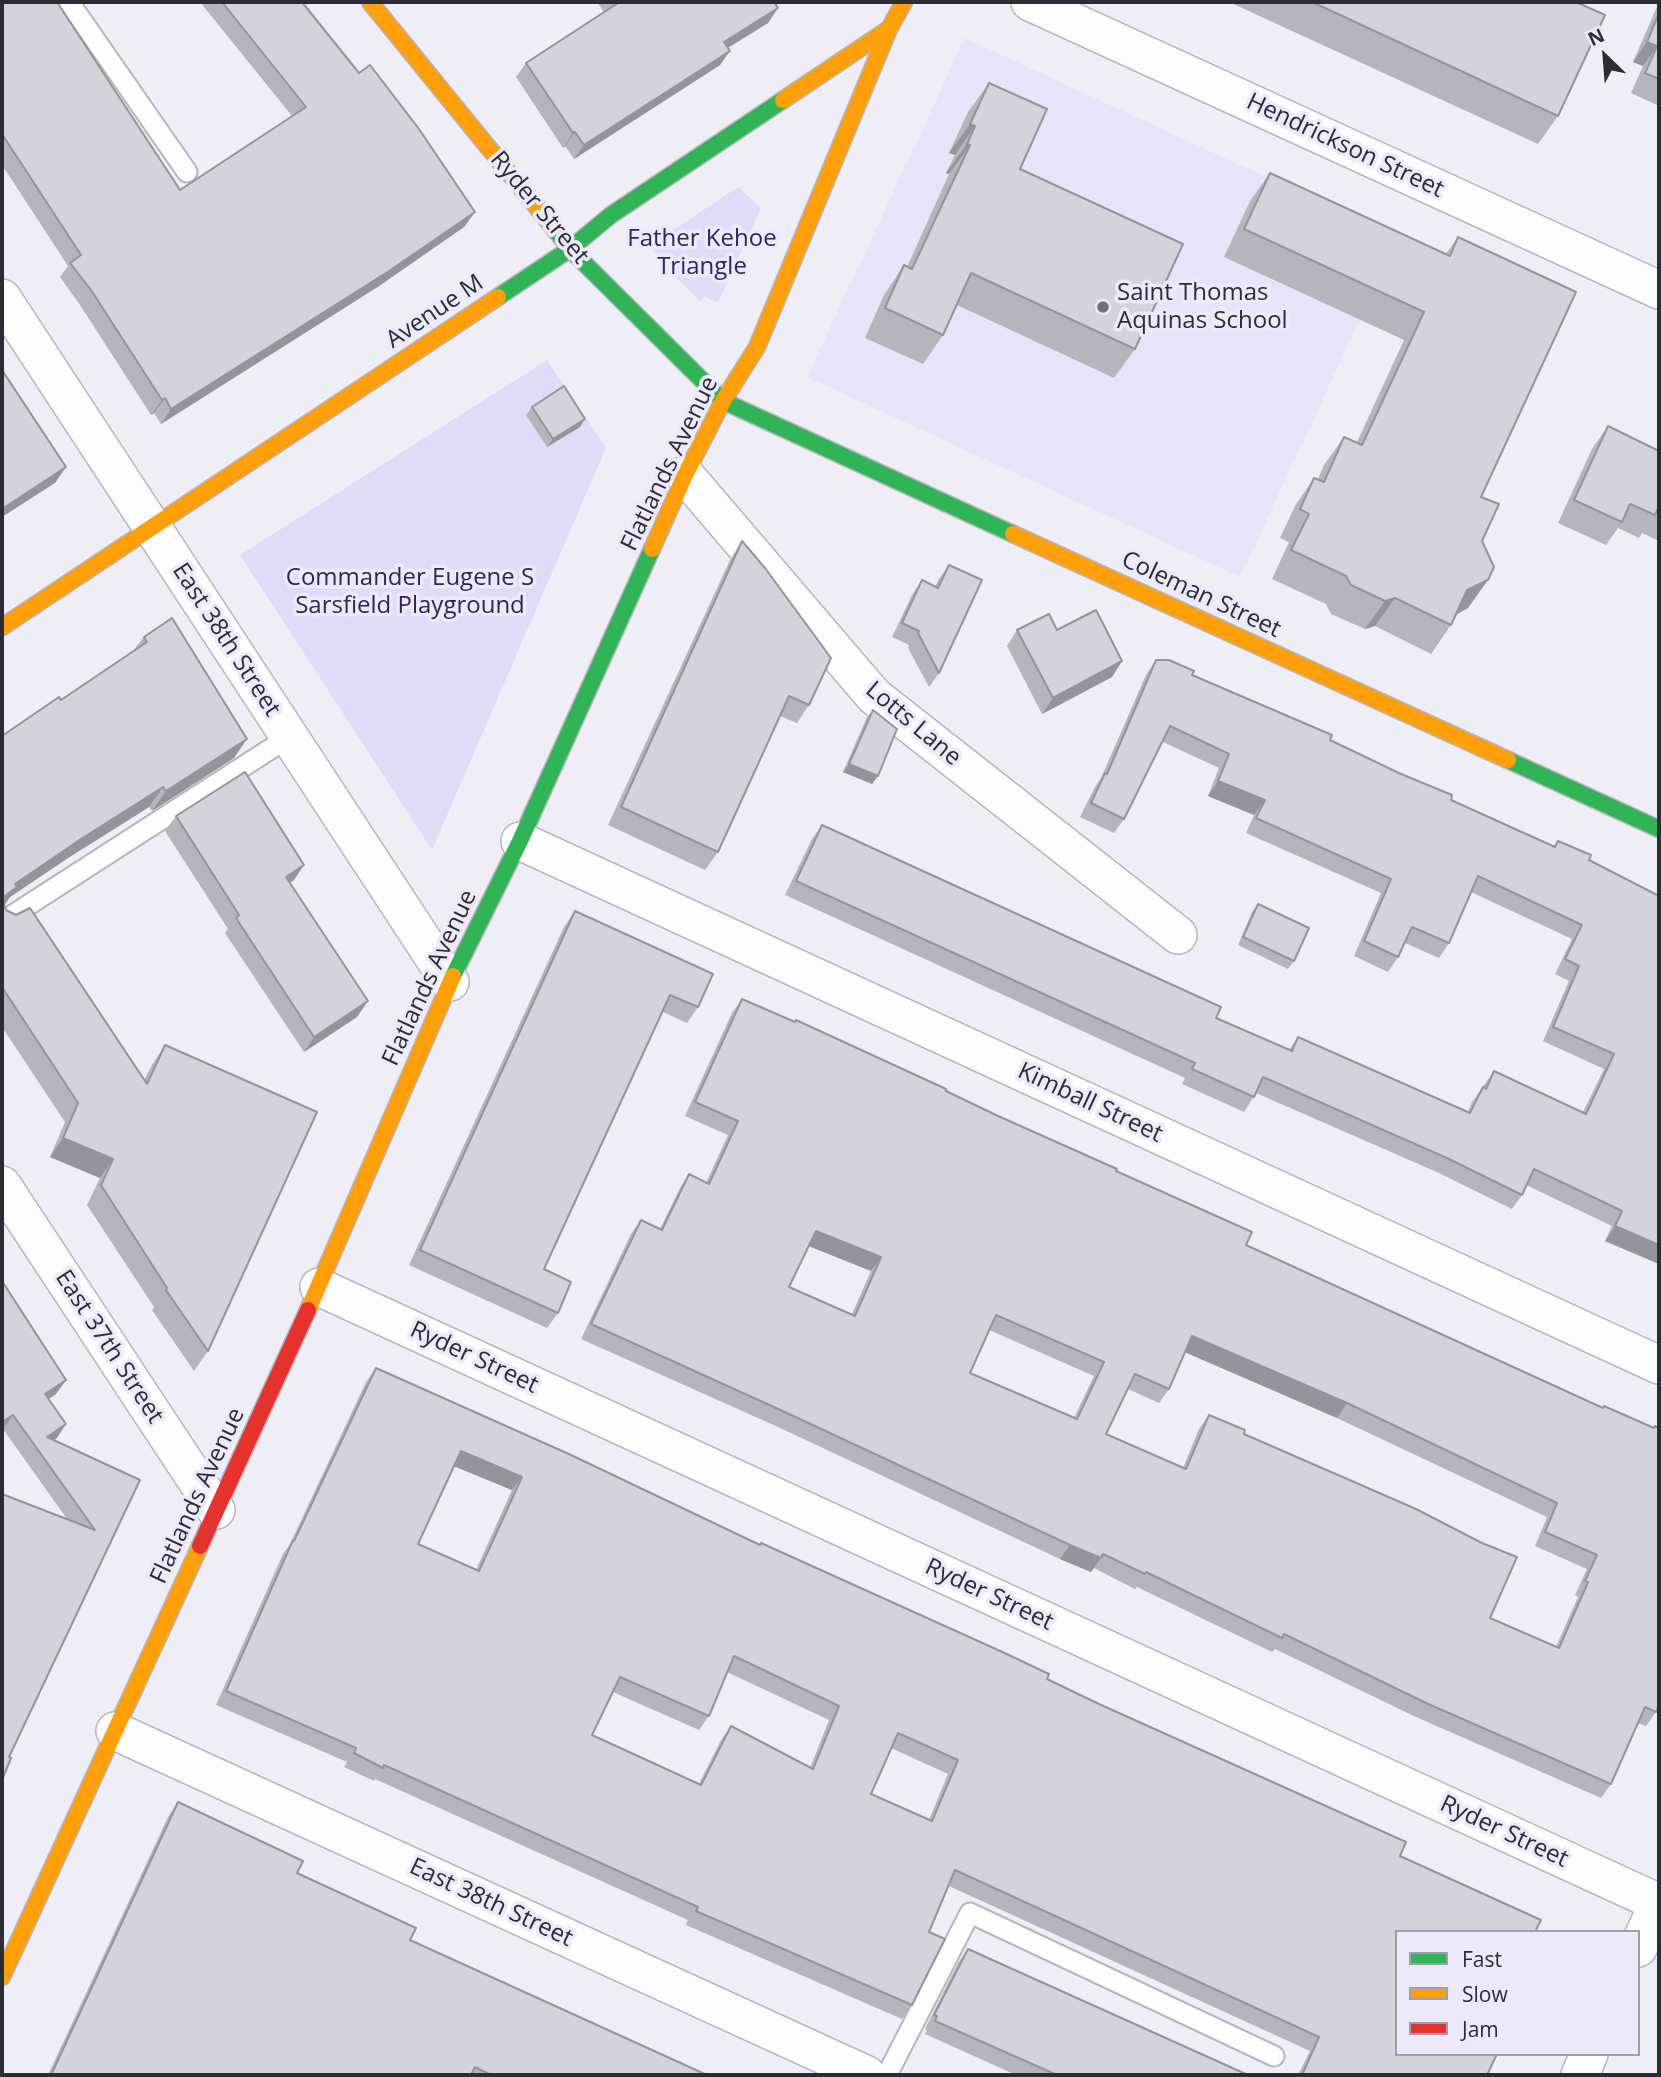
<!DOCTYPE html>
<html>
<head>
<meta charset="utf-8">
<style>
  body { margin:0 }
  #map { position:relative; width:1661px; height:2077px; overflow:hidden; background:#efeef6; font-family:"Open Sans",sans-serif }
  canvas { display:block }
  .frame { position:absolute; inset:0; border:4px solid #2d2c36; pointer-events:none }
  .legend { position:absolute; left:1395px; top:1930px; width:245px; height:126px; box-sizing:border-box; background:#eceafa; border:2px solid #a09eac; margin:0; padding:9px 12px; list-style:none; font-size:21px; color:#2d2c36 }
  .legend li { display:flex; align-items:center; gap:14px; height:35px }
  .legend b { width:35px; border:2px solid #a09eac }
  .north { position:absolute; left:1570px; top:21px; width:70px; height:70px; -webkit-text-stroke:5px #eceafa; paint-order:stroke; rotate:335deg; font-size:19px; font-weight:700; line-height:28px; text-align:center; color:#2d2c36 }
  .north::after { content:''; display:block; margin:auto; width:24px; height:32px; background:#2d2c36; clip-path:polygon(50% 0,100% 100%,50% 72%,0 100%) }
</style>
</head>
<body>
<div id="map">
<canvas width="1661" height="2077"></canvas>
<div class="frame"></div>
<ul class="legend">
<li><b style="height:9px;background:#30b455"></b>Fast</li>
<li><b style="height:9px;background:#ff9f0a"></b>Slow</li>
<li><b style="height:9px;background:#e5322d"></b>Jam</li>
</ul>
<div class="north">N</div>
</div>
<script>
const g = document.querySelector('canvas').getContext('2d');
g.lineJoin = 'round';
function fill(path, color) { g.fillStyle = color; g.fill(path, 'evenodd'); }
const toPath = rows => new Path2D(rows.map(r => 'M' + r).join(''));
function strokePath(path, color, width, dash) { g.strokeStyle = color; g.lineWidth = width; g.lineCap = dash ? 'butt' : 'round'; g.setLineDash(dash || []); g.stroke(path); }
function label(font, color, halo, rows, align = 'center') {
  g.font = font + ' "Open Sans",sans-serif'; g.lineWidth = 7; g.setLineDash([]); g.textBaseline = 'middle'; g.strokeStyle = halo; g.fillStyle = color; for (const [text, x, y, turn = 0] of rows) {
    g.save(); g.translate(x, y); g.rotate((+turn || 0) * Math.PI / 180); g.textAlign = isNaN(turn) ? turn : align; if (halo) g.strokeText(text, 0, 0); g.fillText(text, 0, 0); g.restore();
  }
}
fill(toPath([
  [965,38,1398,238,1240,577,807,377]
]), '#e7e4fa');
fill(toPath([
  [738,187,761,208,718,303,704,296,701,302,658,260,651,245],
  [547,360,606,448,432,850,240,555]
]), '#e0dcf7');
const lane = toPath([
  [69,2,187,172],
  [2,922,289,737],
  [887,2075,970,1913,1274,2056]
]);
const street = toPath([
  [1030,2,1659,290],
  [2,298,450,982],
  [685,475,874,696,1178,935],
  [520,841,1659,1365],
  [2,1185,216,1510],
  [319,1287,1659,1903],
  [115,1731,867,2075],
  [1638,1948,1659,1902],
  [1580,2075,1589,2054]
]);
const fast = toPath([
  [553,227,570,249,723,401,1013,534],
  [498,297,570,249,611,215,783,100],
  [1508,760,1659,829],
  [453,976,520,841,652,549]
]);
const slow = toPath([
  [370,2,553,227],
  [783,100,889,29],
  [1013,534,1508,760],
  [652,549,685,475,723,401,757,347,889,29,904,2],
  [2,627,498,297],
  [308,1310,453,976],
  [2,1977,200,1546]
]);
const jam = toPath([
  [200,1546,308,1310]
]);
strokePath(lane, '#b7b5be', 23);
strokePath(street, '#b7b5be', 40);
strokePath(fast, '#b7b5be', 19);
strokePath(slow, '#b7b5be', 19);
strokePath(jam, '#b7b5be', 19);
strokePath(lane, '#fdfcfe', 19);
strokePath(street, '#fdfcfe', 37);
strokePath(fast, '#30b455', 16);
strokePath(slow, '#ff9f0a', 16);
strokePath(jam, '#e5322d', 16);
fill(toPath([
  [2,2,180,190,292,116,200,2,302,2,359,73,475,212,464,227,379,286,161,424,154,413,151,415,80,305,60,277,68,266,2,165],
  [597,2,774,2,768,23,728,48,720,65,574,159,565,146,563,148,516,77,526,63,604,12],
  [1229,2,1576,2,1558,116,1538,144],
  [1659,2,1659,106,1631,93,1643,66,1633,62],
  [989,83,1020,169,1135,349,1114,378,957,305,943,335,923,364,865,338,884,295,904,265,907,267,949,174,946,173,955,155,949,153,968,112],
  [1270,173,1446,254,1458,237,1481,497,1482,541,1468,608,1456,614,1451,625,1431,654,1375,626,1365,629,1331,614,1326,604,1272,579,1289,542,1280,538,1295,506,1314,478,1318,479,1324,465,1344,437,1357,442,1404,340,1224,257,1250,201],
  [532,407,580,427,547,447,526,415],
  [1608,426,1659,451,1659,541,1642,533,1639,538,1618,528,1606,545,1558,523,1592,449],
  [742,541,809,705,797,723,780,716,718,852,705,870,608,825,730,560],
  [949,565,939,673,929,687,908,648,909,645,892,637,912,595,922,580,935,587,939,579],
  [1017,630,1057,630,1122,661,1112,677,1042,714,1007,646],
  [144,637,234,758,152,811,149,807,68,858,10,897,4,905,6,910,144,1080,152,1065,165,1045,208,1351,194,1371,152,1310,154,1307,87,1205,100,1178,50,1157,65,1122,2,1027,2,736,61,700,132,652],
  [1156,660,1192,675,1330,740,1451,800,1554,846,1558,841,1589,860,1659,1264,1605,1241,1612,1226,1526,1185,1522,1195,1512,1209,1439,1173,1256,1093,1244,1112,1182,1084,1185,1078,785,895,812,839,822,825,1216,1018,1289,1050,1298,1037,1468,1112,1472,1102,1494,1071,1583,1112,1604,1069,1543,1041,1569,981,1555,974,1572,939,1471,892,1449,943,1439,958,1405,943,1398,957,1388,972,1354,956,1381,893,1246,833,1254,815,1208,796,1219,768,1163,742,1124,819,1114,833,1080,817,1095,787,1101,778,1146,675],
  [873,710,878,776,872,784,843,772,867,717],
  [176,816,294,880,290,883,357,1017,304,1052,225,933,228,929,165,831],
  [1258,904,1294,961,1288,969,1238,945,1252,912],
  [575,911,698,1007,687,1023,663,1012,544,1269,558,1313,547,1328,409,1265,564,927],
  [742,999,946,1091,1116,1171,1246,1245,1602,1408,1656,1712,1646,1726,1638,1723,1611,1784,1601,1798,1416,1717,1275,1649,1272,1652,1137,1587,1135,1589,1094,1568,1091,1572,1060,1559,778,1427,581,1339,631,1234,641,1220,660,1229,680,1188,689,1174,706,1183,728,1135,685,1116,732,1013],
  [809,1246,871,1271,852,1314,789,1287],
  [989,1330,1094,1376,1074,1418,970,1373],
  [1185,1352,1337,1418,1547,1517,1535,1546,1587,1569,1575,1595,1578,1597,1556,1647,1490,1618,1244,1434,1209,1415,1199,1429,1183,1468,1106,1434,1128,1389,1159,1403,1169,1389],
  [2,1281,56,1394,48,1399,57,1438,54,1440,140,1480,9,1757,67,1519,3,1429],
  [376,1368,1047,1679,1400,1856,1397,1932,1487,2075,1298,2075,1310,2051,949,1886,929,1932,912,2005,902,2019,686,1925,688,1920,375,1779,374,1781,344,1767,347,1762,216,1705,283,1554,290,1544,366,1382],
  [454,1466,512,1490,476,1570,418,1544],
  [727,1672,829,1720,810,1768,731,1726,721,1740,699,1784,592,1735,613,1692,699,1730,709,1716],
  [891,1748,948,1774,929,1820,871,1794],
  [178,1802,410,1940,707,2075,48,2075,168,1817],
  [968,1949,1248,2075,1016,2075,925,2034,927,2030,925,2029,958,1963]
]), '#b6b5bd');
fill(toPath([
  [778,8,768,23,714,56,724,42],
  [1647,42,1657,46,1643,66,1633,62],
  [730,51,720,65,574,159,584,145],
  [970,124,975,126,955,155,949,153],
  [575,132,565,146,563,148,573,133],
  [967,144,970,145,949,174,946,173],
  [475,212,464,227,379,286,161,424,171,409],
  [165,398,154,413,151,415,162,400],
  [585,419,580,427,547,447,553,439],
  [66,467,55,483,2,517,2,509],
  [1488,580,1468,608,1448,619,1467,590],
  [1395,598,1375,626,1365,629,1385,601],
  [1122,661,1112,677,1042,714,1053,698],
  [247,739,234,758,152,811,166,791],
  [849,764,878,776,872,784,843,772],
  [1218,781,1265,800,1254,815,1208,796],
  [163,787,149,807,68,858,10,897,4,906,2,901,15,884,81,839],
  [304,865,294,880,275,892,286,877],
  [368,1001,357,1017,304,1052,314,1037],
  [63,1138,113,1159,100,1178,50,1157],
  [1615,1226,1659,1245,1659,1264,1605,1241],
  [816,1231,881,1257,871,1271,806,1245],
  [1192,1336,1347,1403,1337,1418,1182,1351],
  [66,1380,56,1394,35,1408,45,1394],
  [13,1415,3,1429,2,1430,2,1422],
  [66,1424,57,1438,37,1452,47,1437],
  [461,1451,522,1477,512,1490,451,1465],
  [1070,1545,1101,1558,1091,1572,1060,1559]
]), '#94949a');
const building = toPath([
  [2,2,57,2,180,190,306,107,222,2,302,2,359,73,370,65,419,129,475,212,389,271,171,409,165,398,162,400,91,290,70,263,81,255,2,134,2,2],
  [617,2,774,2,778,8,724,42,730,51,584,145,575,132,573,133,526,63,618,3,617,2],
  [1312,2,1576,2,1605,15,1558,116,1312,2],
  [1659,13,1659,79,1645,73,1657,46,1647,42,1659,13],
  [989,83,1047,109,1020,169,1183,244,1135,349,971,273,943,335,885,308,904,265,912,269,970,145,967,144,975,126,970,124,989,83],
  [1270,173,1450,256,1458,237,1576,292,1481,497,1499,504,1482,541,1494,567,1488,580,1467,590,1451,625,1395,598,1385,601,1351,585,1346,576,1291,550,1309,514,1300,509,1314,478,1324,482,1344,437,1362,445,1424,312,1244,229,1270,173],
  [2,370,66,467,2,509,2,370],
  [564,386,585,419,553,439,532,407,564,386],
  [1608,426,1659,451,1659,511,1657,510,1655,515,1630,504,1622,522,1574,500,1608,426],
  [742,541,765,568,831,658,809,705,789,696,718,852,621,807,742,541],
  [949,565,982,580,939,673,918,633,919,631,902,623,922,580,938,588,949,565],
  [1096,610,1122,661,1053,698,1017,630,1049,614,1057,630,1096,610],
  [172,618,247,739,166,791,163,787,81,839,15,884,17,887,5,896,3,902,6,910,16,915,30,908,147,1084,165,1045,317,1112,208,1351,166,1290,167,1288,101,1185,113,1159,63,1138,78,1103,2,987,2,736,59,697,61,700,147,642,144,637,172,618],
  [1156,660,1169,660,1194,671,1192,675,1332,735,1330,740,1401,774,1452,795,1451,800,1555,847,1558,841,1591,855,1589,860,1659,896,1659,1245,1615,1226,1622,1211,1534,1169,1522,1195,1449,1159,1263,1077,1254,1097,1192,1069,1195,1063,796,881,822,825,1221,1007,1216,1018,1292,1051,1298,1037,1470,1113,1483,1087,1486,1089,1494,1071,1586,1114,1614,1054,1553,1027,1579,966,1565,959,1582,925,1478,876,1449,943,1412,927,1398,957,1364,941,1391,879,1256,818,1265,800,1218,781,1229,754,1170,726,1124,819,1091,803,1105,773,1107,774,1156,660],
  [873,710,897,729,878,776,849,764,873,710],
  [245,772,304,865,286,877,368,1001,314,1037,236,918,239,915,176,816,245,772],
  [1258,904,1309,928,1294,961,1243,937,1258,904],
  [575,911,713,974,698,1007,670,995,544,1269,571,1282,558,1313,420,1250,575,911],
  [742,999,795,1022,796,1020,946,1089,946,1091,998,1116,1117,1169,1116,1171,1252,1232,1246,1245,1603,1408,1604,1406,1654,1428,1655,1426,1659,1428,1659,1704,1656,1712,1645,1707,1611,1784,1426,1703,1284,1634,1282,1638,1146,1572,1145,1574,1103,1554,1101,1558,1070,1545,787,1413,591,1324,641,1220,662,1230,689,1174,709,1184,738,1121,695,1102,742,999],
  [816,1231,881,1257,855,1316,789,1287,816,1231],
  [996,1315,1104,1362,1077,1419,970,1373,996,1315],
  [1192,1336,1347,1403,1557,1503,1545,1532,1597,1555,1585,1581,1588,1582,1559,1648,1490,1618,1517,1557,1482,1543,1416,1509,1244,1434,1245,1430,1209,1415,1186,1469,1106,1434,1135,1374,1169,1389,1192,1336],
  [2,1281,66,1380,45,1394,66,1424,47,1437,140,1480,9,1757,11,1758,2,1780,2,1494,95,1530,13,1415,2,1422,2,1281],
  [376,1368,571,1455,760,1545,761,1543,998,1650,1049,1674,1047,1679,1099,1704,1406,1842,1400,1856,1541,1920,1535,1932,1397,1932,1397,2054,1497,2054,1487,2075,1302,2075,1319,2037,955,1870,929,1932,945,1939,912,2005,696,1911,698,1907,384,1765,383,1768,354,1753,356,1748,226,1691,293,1540,294,1541,376,1368],
  [461,1451,522,1477,479,1571,418,1544,461,1451],
  [734,1656,839,1706,813,1769,731,1726,701,1785,592,1735,620,1677,709,1716,734,1656],
  [898,1733,958,1760,932,1821,871,1794,898,1733],
  [178,1802,303,1861,297,1873,416,1928,410,1940,707,2075,491,2075,475,2067,471,2075,51,2075,178,1802],
  [968,1949,1248,2075,1057,2075,935,2021,937,2016,934,2015,968,1949]
]);
fill(building, '#d4d3dc');
strokePath(building, '#94949a', 2);
for (const [x, y, r, color] of [
  [1103,307,7,"#717079"]
]) { const dot = new Path2D(); dot.arc(x, y, r, 0, 2 * Math.PI); g.fillStyle = color; g.fill(dot); strokePath(dot, '#eceafa', 2.5); }
label('24px', '#2d2c36', '#eceafa', [
  ["Hendrickson Street",1345,146,25],
  ["Ryder Street",539,208,50],
  ["Avenue M",435,312,-34],
  ["Flatlands Avenue",670,464,-64],
  ["Coleman Street",1201,595,25],
  ["East 38th Street",226,640,57],
  ["Lotts Lane",913,724,40],
  ["Flatlands Avenue",430,978,-65],
  ["Kimball Street",1090,1103,25],
  ["East 37th Street",109,1347,57],
  ["Ryder Street",474,1358,25],
  ["Flatlands Avenue",198,1496,-65],
  ["Ryder Street",989,1595,25],
  ["Ryder Street",1504,1832,25],
  ["East 38th Street",491,1903,25]
]);
label('24px', '#32235c', '#eceafa', [
  ["Father Kehoe",702,239],
  ["Triangle",702,267],
  ["Commander Eugene S",410,578],
  ["Sarsfield Playground",410,606]
]);
label('24px', '#2d2c36', '#eceafa', [
  ["Saint Thomas",1117,293],
  ["Aquinas School",1117,321]
], 'left');
</script>
</body>
</html>
